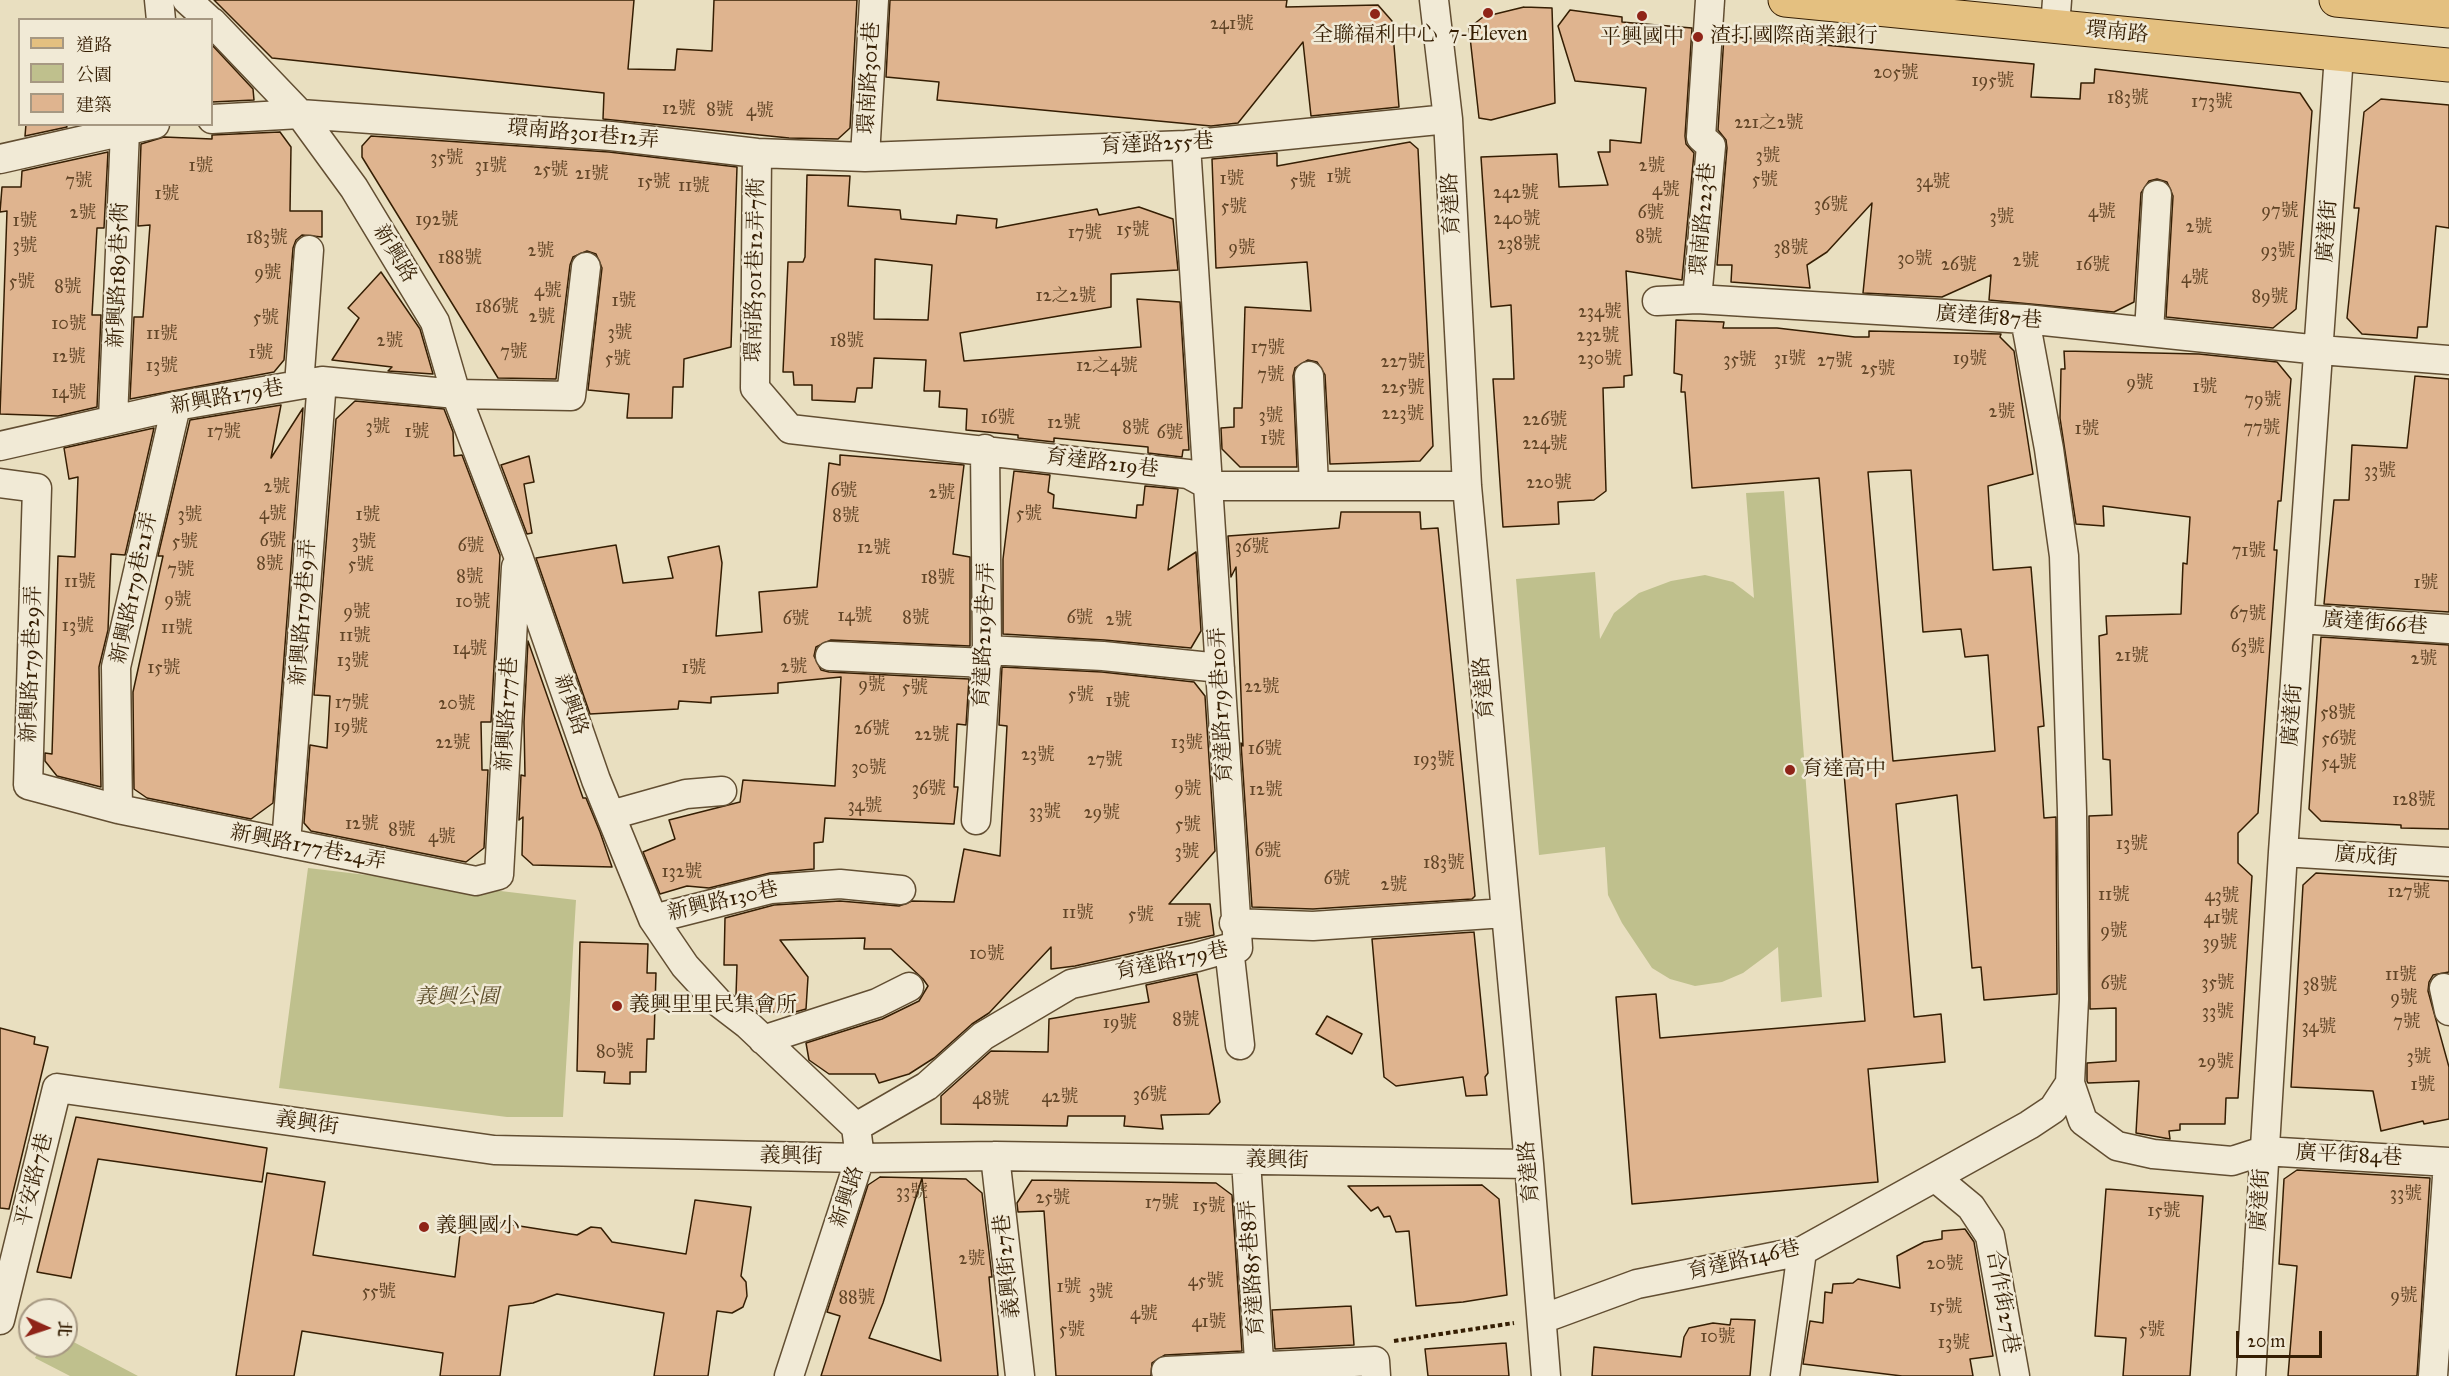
<!DOCTYPE html>
<html>
<head>
<meta charset="utf-8">
<style>
  body { margin:0 }
  #map { position:relative; width:2449px; height:1376px; overflow:hidden; background:#e9dfc0; font-family:"IM FELL Great Primer","Noto Serif TC",serif }
  canvas { display:block }
  .legend { position:absolute; left:18px; top:18px; width:195px; height:108px; box-sizing:border-box; background:#f1ead6; border:2px solid #a69882; margin:0; padding:8px 10px; list-style:none; font-size:18px; color:#351e03 }
  .legend li { display:flex; align-items:center; gap:12px; height:30px }
  .legend b { width:30px; border:2px solid #a69882 }
  .north { position:absolute; left:18px; top:1298px; width:60px; height:60px; box-sizing:border-box; background:#f1ead6; border:2px solid #a69882; border-radius:50%; rotate:93deg; font-size:16px; font-weight:700; line-height:24px; text-align:center; color:#351e03 }
  .north::after { content:''; display:block; margin:auto; width:21px; height:27px; background:#8f2418; clip-path:polygon(50% 0,100% 100%,50% 72%,0 100%) }
  .scale { position:absolute; left:2236px; top:1331px; width:86px; height:27px; box-sizing:border-box; border:3px solid #351e03; border-top:0; padding-left:8px; font-size:18px; line-height:21px; white-space:nowrap; color:#351e03; -webkit-text-stroke:4px #f1ead6; paint-order:stroke }
</style>
</head>
<body>
<div id="map">
<canvas width="2449" height="1376"></canvas>
<ul class="legend">
<li><b style="height:8px;background:#e4c080"></b>道路</li>
<li><b style="height:16px;background:#bfc08d"></b>公園</li>
<li><b style="height:16px;background:#dfb48f"></b>建築</li>
</ul>
<div class="north">北</div>
<div class="scale">20 m</div>
</div>
<script>
const g = document.querySelector('canvas').getContext('2d');
g.lineJoin = 'round';
function fill(path, color) { g.fillStyle = color; g.fill(path, 'evenodd'); }
const toPath = rows => new Path2D(rows.map(r => 'M' + r).join(''));
function strokePath(path, color, width, dash) { g.strokeStyle = color; g.lineWidth = width; g.lineCap = dash ? 'butt' : 'round'; g.setLineDash(dash || []); g.stroke(path); }
function label(font, color, halo, rows, align = 'center') {
  g.font = font + ' "IM FELL Great Primer","Noto Serif TC",serif'; g.lineWidth = 5; g.setLineDash([]); g.textBaseline = 'middle'; g.strokeStyle = halo; g.fillStyle = color; for (const [text, x, y, turn = 0] of rows) {
    g.save(); g.translate(x, y); g.rotate((+turn || 0) * Math.PI / 180); g.textAlign = isNaN(turn) ? turn : align; if (halo) g.strokeText(text, 0, 0); g.fillText(text, 0, 0); g.restore();
  }
}
fill(toPath([
  [1784,491,1822,997,1781,1002,1778,947,1743,973,1722,982,1695,986,1670,979,1652,968,1622,923,1608,895,1605,847,1539,855,1516,579,1595,572,1600,639,1614,613,1639,593,1671,581,1705,575,1733,582,1754,598,1746,493],
  [308,868,576,900,563,1117,507,1117,279,1088],
  [66,1338,138,1376,70,1376,35,1358,41,1346,66,1346]
]), '#bfc08d');
const building = toPath([
  [214,0,634,0,628,69,675,70,677,49,712,51,714,0,857,0,850,128,838,139,789,138,603,119,604,93,272,58,214,0],
  [890,0,1287,0,1286,7,1378,5,1392,21,1399,107,1311,116,1303,42,1238,123,1211,126,937,100,939,82,886,77,890,0],
  [1524,7,1552,8,1555,103,1491,120,1479,118,1469,28,1483,17,1524,7],
  [1570,10,1622,17,1622,22,1692,28,1685,136,1686,144,1694,153,1682,280,1626,271,1632,375,1624,376,1624,387,1603,388,1606,491,1594,500,1558,502,1559,524,1503,527,1493,379,1514,379,1511,305,1491,307,1481,157,1557,154,1559,187,1608,185,1598,152,1610,152,1610,140,1641,143,1646,88,1575,81,1558,26,1570,10],
  [1724,36,2034,64,2031,97,2080,99,2081,83,2094,83,2095,69,2300,93,2312,111,2296,309,2273,328,2166,317,2173,196,2167,182,2157,179,2149,181,2141,193,2134,302,2114,312,1989,300,1991,275,1942,297,1863,293,1872,203,1827,252,1807,265,1810,288,1731,282,1732,265,1717,265,1727,148,1726,140,1718,130,1724,36],
  [212,45,253,89,254,100,212,102,212,45],
  [2381,99,2449,105,2449,228,2436,226,2427,327,2418,327,2417,338,2362,334,2347,318,2359,208,2354,208,2364,112,2381,99],
  [26,124,66,124,67,127,25,136,26,124],
  [280,132,291,147,290,211,322,211,322,237,302,235,296,240,293,248,284,360,274,372,130,399,134,317,143,317,150,225,138,226,141,144,164,137,212,139,212,135,280,132],
  [371,136,609,152,737,167,731,347,684,359,683,387,673,387,672,418,627,418,629,394,588,390,602,268,596,254,587,251,573,257,570,265,556,379,498,378,362,157,362,146,371,136],
  [1410,142,1418,149,1433,446,1420,461,1330,464,1325,375,1317,362,1308,360,1295,368,1293,376,1297,467,1240,467,1222,449,1221,428,1234,427,1234,408,1242,408,1245,307,1311,311,1307,262,1216,268,1212,159,1277,153,1277,166,1410,142],
  [108,152,104,228,97,228,92,315,101,315,97,407,58,416,0,414,7,211,0,212,2,187,21,187,22,171,108,152],
  [807,175,850,176,848,206,900,210,901,219,956,224,957,215,997,219,996,228,1097,209,1099,215,1139,207,1173,219,1178,270,1111,274,1111,307,960,333,964,361,1141,347,1137,299,1180,302,1189,450,1183,450,1182,457,1148,453,1148,447,1054,438,1054,442,1018,438,1018,435,966,430,967,409,939,407,940,391,924,391,926,360,874,358,872,388,857,388,855,402,812,400,812,385,794,385,793,372,783,372,788,262,803,262,805,257,807,175],
  [875,259,932,265,928,320,874,319,875,259],
  [381,272,420,329,433,374,388,371,392,367,332,360,359,318,348,308,381,272],
  [1676,320,1724,322,1723,328,1777,328,1855,337,1869,337,1869,331,2001,334,2000,337,2014,351,2033,474,1988,486,1993,570,2031,567,2044,726,2038,727,2044,818,2056,817,2057,994,1984,1000,1981,967,1972,968,1957,795,1896,804,1914,1017,1941,1014,1945,1062,1868,1069,1878,1182,1632,1204,1616,997,1656,994,1660,1038,1865,1021,1819,478,1692,488,1685,392,1681,392,1682,375,1674,373,1676,320],
  [1911,470,1923,632,1961,629,1965,657,1988,655,1995,751,1893,761,1868,472,1911,470],
  [2064,351,2199,354,2277,362,2291,379,2281,501,2278,501,2274,550,2277,550,2258,813,2238,833,2238,863,2252,876,2238,1098,2226,1098,2225,1124,2180,1124,2180,1130,2169,1131,2170,1139,2136,1133,2139,1081,2088,1083,2087,1081,2087,1063,2116,1061,2116,1008,2090,1009,2089,816,2112,815,2110,760,2103,759,2099,636,2107,634,2106,616,2181,614,2183,563,2187,564,2190,517,2103,506,2104,526,2076,524,2060,418,2061,369,2065,369,2064,351],
  [2415,376,2449,379,2449,612,2324,604,2334,500,2349,500,2352,445,2407,448,2415,376],
  [355,401,444,409,453,432,454,456,462,455,500,555,491,722,481,722,482,770,488,770,484,848,466,862,311,831,304,823,310,745,327,748,330,696,314,695,336,419,355,401],
  [281,405,271,458,303,408,273,803,251,819,147,798,134,789,133,692,163,556,158,556,190,420,281,405],
  [154,428,125,555,111,554,108,630,99,667,101,787,57,776,45,761,45,753,52,754,58,556,75,557,78,477,69,479,64,448,154,428],
  [840,455,964,465,953,554,970,557,970,646,831,640,816,647,814,656,821,670,829,672,969,679,966,725,957,724,954,787,958,787,954,824,825,818,823,842,814,843,814,869,770,873,709,888,687,886,660,894,643,852,675,839,669,820,740,802,743,780,835,786,841,677,778,683,778,693,711,697,711,703,679,701,678,709,590,714,536,558,616,545,623,583,673,578,668,557,719,546,722,563,716,636,762,632,759,592,817,587,829,463,840,465,840,455],
  [529,456,534,482,524,484,532,533,527,534,501,465,529,456],
  [1014,471,1050,475,1048,492,1054,495,1053,508,1136,518,1137,505,1143,505,1145,486,1178,489,1168,570,1196,552,1201,631,1191,648,1104,640,1003,634,1003,559,1014,471],
  [1341,512,1420,512,1421,529,1438,528,1475,896,1472,899,1313,909,1252,907,1241,743,1243,746,1236,567,1231,577,1228,536,1339,528,1341,512],
  [2321,637,2449,645,2449,829,2401,828,2401,825,2321,821,2309,809,2321,637],
  [528,641,583,798,586,798,600,832,612,867,533,865,522,855,523,817,519,820,521,775,525,776,524,722,528,641],
  [1002,667,1102,672,1194,682,1205,696,1215,851,1169,904,1210,904,1214,935,1075,966,1051,969,1051,947,989,1013,972,1024,934,1058,909,1074,879,1083,875,1074,829,1074,809,1060,806,1043,882,1019,919,1001,928,986,923,979,891,949,864,949,865,938,780,940,808,977,806,1009,795,1012,758,1012,750,1006,750,1001,736,995,737,965,724,965,725,918,774,905,840,901,899,906,912,901,954,902,964,849,1000,856,1007,726,999,725,1002,667],
  [2316,873,2449,881,2449,972,2433,975,2429,982,2428,991,2449,1067,2449,1119,2424,1124,2423,1121,2381,1131,2373,1091,2291,1087,2303,885,2316,873],
  [1474,932,1488,1073,1485,1077,1487,1095,1466,1096,1463,1077,1396,1086,1384,1077,1372,939,1474,932],
  [580,942,648,944,647,973,656,973,654,1039,647,1039,646,1072,630,1072,630,1084,604,1083,605,1072,577,1071,580,942],
  [1197,974,1220,1102,1209,1114,1161,1115,1163,1129,1124,1126,1125,1116,1068,1116,1067,1126,941,1124,941,1096,991,1051,1048,1052,1049,1019,1149,1002,1146,985,1197,974],
  [1327,1016,1362,1034,1352,1054,1316,1034,1327,1016],
  [0,1028,35,1037,34,1044,48,1047,9,1209,0,1208,0,1028],
  [76,1117,267,1148,262,1182,98,1159,71,1278,37,1272,76,1117],
  [2297,1170,2430,1178,2417,1376,2288,1376,2297,1266,2279,1264,2284,1179,2297,1170],
  [267,1173,325,1182,313,1255,455,1277,462,1217,577,1235,591,1227,601,1228,612,1242,686,1254,695,1200,751,1207,741,1276,746,1282,747,1296,743,1307,732,1313,717,1311,708,1376,654,1376,664,1313,557,1294,533,1303,509,1306,500,1376,440,1376,443,1353,302,1331,294,1376,236,1376,267,1173],
  [880,1177,966,1179,982,1193,992,1277,989,1277,998,1376,821,1376,840,1316,827,1312,868,1185,880,1177],
  [922,1178,938,1334,941,1361,869,1338,883,1303,922,1178],
  [1032,1180,1216,1183,1232,1195,1242,1351,1165,1355,1152,1363,1151,1376,1056,1376,1044,1211,1018,1212,1017,1203,1032,1180],
  [1482,1185,1499,1199,1507,1295,1463,1302,1416,1306,1409,1231,1396,1232,1390,1216,1384,1217,1378,1207,1371,1211,1348,1186,1482,1185],
  [2106,1189,2203,1196,2190,1376,2123,1376,2126,1338,2095,1336,2106,1189],
  [1965,1229,1974,1242,1993,1356,1970,1359,1973,1376,1902,1376,1803,1364,1810,1321,1823,1323,1825,1292,1832,1293,1833,1284,1853,1283,1858,1279,1900,1288,1897,1256,1924,1242,1942,1239,1942,1231,1965,1229],
  [1351,1306,1354,1345,1275,1349,1272,1310,1351,1306],
  [1731,1319,1755,1320,1750,1376,1592,1376,1594,1347,1681,1357,1684,1337,1689,1328,1713,1323,1730,1325,1731,1319],
  [1506,1343,1509,1376,1428,1376,1425,1349,1506,1343]
]);
fill(building, '#dfb48f');
strokePath(building, '#351e03', 1.5);
const minor = toPath([
  [159,0,161,20],
  [187,0,209,20],
  [1434,0,1448,119,1467,486,1529,1164,1546,1376],
  [212,22,300,114,354,188,435,322,456,394,517,553,596,780,653,919,685,966,718,1002,748,1025,856,1127,860,1158,789,1376],
  [2055,27,2057,0],
  [212,119,300,114,611,136,757,153,865,157,1186,145,1448,119],
  [757,153,755,388,790,429,1188,474,1210,486,1467,486],
  [865,157,874,0],
  [0,159,155,124],
  [1697,299,1711,146,1701,137,1710,0],
  [1657,301,1697,299,2025,319,2320,350,2449,360],
  [2149,332,2157,195],
  [1309,376,1314,486],
  [299,385,309,250],
  [113,419,125,131],
  [0,446,176,406,322,381,456,394,571,396,586,267],
  [0,483,37,488,28,785,118,809,476,881,499,875,516,567],
  [2300,619,2449,629],
  [987,650,1103,656,1220,668],
  [830,656,987,663],
  [118,809,116,667,176,406],
  [611,815,686,794,722,791],
  [976,820,987,650,985,449],
  [286,843,322,381],
  [2283,852,2449,862],
  [653,919,771,889,840,884,901,890],
  [1234,923,1313,926,1505,913],
  [1229,948,1240,1045],
  [2444,988,2449,1011],
  [763,1040,877,1003,909,987],
  [2070,1083,2083,1121,2117,1146,2153,1154,2232,1161,2263,1151,2449,1162],
  [856,1127,927,1086,983,1036,1071,984,1197,957,1229,948,1238,948,1186,145],
  [995,1156,1020,1376],
  [1246,1161,1260,1376],
  [1936,1178,1971,1207,1990,1236,2015,1376],
  [1542,1319,1637,1284,1802,1251,2029,1125,2053,1109,2070,1083,2074,999,2072,811,2064,556,2049,449,2025,319],
  [0,1320,57,1088,494,1150,860,1158,995,1156,1529,1164],
  [1166,1371,1375,1361,1376,1376],
  [1785,1376,1802,1251],
  [2251,1376,2283,852,2339,55],
  [2433,1376,2448,1162]
]);
const major = toPath([
  [1785,0,2449,65],
  [2336,0,2449,11]
]);
strokePath(minor, '#624e32', 31);
strokePath(major, '#351e03', 35);
strokePath(toPath([
  [1394,1341,1514,1323]
]), '#351e03', 4, [4.5, 3]);
strokePath(minor, '#f1ead6', 28);
strokePath(major, '#e4c080', 33);
for (const [x, y, r, color] of [
  [1488,13,6,"#8f2418"],
  [1375,14,6,"#8f2418"],
  [1642,16,6,"#8f2418"],
  [1698,37,6,"#8f2418"],
  [1790,770,6,"#8f2418"],
  [617,1006,6,"#8f2418"],
  [424,1227,6,"#8f2418"]
]) { const dot = new Path2D(); dot.arc(x, y, r, 0, 2 * Math.PI); g.fillStyle = color; g.fill(dot); strokePath(dot, '#f1ead6', 2); }
label('18px', '#604426', null, [
  ["241號",1232,25],
  ["205號",1896,74],
  ["195號",1993,82],
  ["183號",2128,99],
  ["173號",2212,103],
  ["12號",679,110],
  ["8號",720,111],
  ["4號",760,112],
  ["221之2號",1769,124],
  ["3號",1768,157],
  ["35號",447,159],
  ["1號",201,167],
  ["31號",491,167],
  ["2號",1652,167],
  ["25號",551,171],
  ["21號",592,175],
  ["1號",1339,178],
  ["1號",1232,180],
  ["5號",1765,181],
  ["7號",79,182],
  ["5號",1303,182],
  ["15號",654,183],
  ["34號",1933,183],
  ["11號",694,187],
  ["4號",1666,191],
  ["242號",1516,194],
  ["1號",167,195],
  ["36號",1831,206],
  ["5號",1234,208],
  ["97號",2280,212],
  ["4號",2102,213],
  ["2號",83,214],
  ["6號",1651,214],
  ["3號",2002,218],
  ["240號",1517,220],
  ["192號",437,221],
  ["1號",25,222],
  ["2號",2199,228],
  ["15號",1133,231],
  ["17號",1085,234],
  ["8號",1649,238],
  ["183號",267,239],
  ["238號",1519,245],
  ["3號",25,247],
  ["9號",1242,249],
  ["38號",1791,249],
  ["2號",541,252],
  ["93號",2278,252],
  ["188號",460,259],
  ["30號",1915,260],
  ["2號",2026,262],
  ["26號",1959,266],
  ["16號",2093,266],
  ["9號",268,274],
  ["4號",2195,279],
  ["5號",22,283],
  ["8號",68,288],
  ["4號",548,292],
  ["12之2號",1066,297],
  ["89號",2270,298],
  ["1號",624,302],
  ["186號",497,308],
  ["234號",1600,313],
  ["2號",542,318],
  ["5號",266,319],
  ["10號",69,325],
  ["3號",620,334],
  ["11號",162,335],
  ["232號",1598,337],
  ["2號",390,342],
  ["18號",847,342],
  ["17號",1268,349],
  ["7號",514,353],
  ["1號",261,354],
  ["12號",69,358],
  ["5號",618,360],
  ["230號",1600,360],
  ["31號",1790,360],
  ["19號",1970,360],
  ["35號",1740,361],
  ["27號",1835,362],
  ["227號",1403,363],
  ["13號",162,367],
  ["12之4號",1107,367],
  ["25號",1878,370],
  ["7號",1271,376],
  ["9號",2140,384],
  ["1號",2205,388],
  ["225號",1403,389],
  ["14號",69,394],
  ["79號",2263,401],
  ["2號",2002,413],
  ["223號",1403,415],
  ["3號",1271,417],
  ["16號",998,419],
  ["226號",1545,421],
  ["12號",1064,424],
  ["3號",378,428],
  ["8號",1136,429],
  ["77號",2262,429],
  ["1號",2087,430],
  ["17號",224,433],
  ["1號",417,433],
  ["6號",1170,434],
  ["1號",1273,440],
  ["224號",1545,445],
  ["33號",2380,472],
  ["220號",1549,484],
  ["2號",277,488],
  ["6號",844,492],
  ["2號",942,494],
  ["4號",273,515],
  ["5號",1029,515],
  ["3號",190,516],
  ["1號",368,516],
  ["8號",846,517],
  ["6號",273,542],
  ["5號",185,543],
  ["3號",364,543],
  ["6號",471,547],
  ["36號",1252,548],
  ["12號",874,549],
  ["71號",2249,552],
  ["8號",270,565],
  ["5號",361,566],
  ["7號",181,571],
  ["8號",470,578],
  ["18號",938,579],
  ["11號",80,583],
  ["1號",2426,584],
  ["9號",178,601],
  ["10號",473,603],
  ["9號",357,613],
  ["67號",2248,615],
  ["14號",855,617],
  ["8號",916,619],
  ["6號",1080,619],
  ["6號",796,620],
  ["2號",1119,621],
  ["13號",78,627],
  ["11號",177,629],
  ["11號",355,637],
  ["63號",2248,648],
  ["14號",470,650],
  ["21號",2132,657],
  ["2號",2424,660],
  ["13號",353,662],
  ["2號",794,668],
  ["15號",164,669],
  ["1號",694,669],
  ["9號",872,686],
  ["22號",1262,688],
  ["5號",915,689],
  ["5號",1081,696],
  ["1號",1118,702],
  ["17號",352,704],
  ["20號",457,705],
  ["58號",2338,714],
  ["19號",351,728],
  ["26號",872,730],
  ["22號",932,736],
  ["56號",2339,740],
  ["22號",453,744],
  ["13號",1187,744],
  ["16號",1265,750],
  ["23號",1038,756],
  ["27號",1105,761],
  ["193號",1434,761],
  ["54號",2339,764],
  ["30號",869,769],
  ["36號",929,790],
  ["9號",1188,790],
  ["12號",1266,791],
  ["128號",2414,801],
  ["34號",865,807],
  ["33號",1045,813],
  ["29號",1102,814],
  ["12號",362,825],
  ["5號",1188,826],
  ["8號",402,831],
  ["4號",442,838],
  ["13號",2132,845],
  ["6號",1268,852],
  ["3號",1187,853],
  ["183號",1444,864],
  ["132號",682,873],
  ["6號",1337,880],
  ["2號",1394,886],
  ["127號",2409,893],
  ["11號",2114,896],
  ["43號",2222,897],
  ["11號",1078,914],
  ["5號",1141,916],
  ["41號",2221,919],
  ["1號",1189,922],
  ["9號",2114,932],
  ["39號",2220,944],
  ["10號",987,955],
  ["11號",2401,976],
  ["35號",2218,984],
  ["6號",2114,985],
  ["38號",2320,986],
  ["9號",2404,999],
  ["33號",2218,1013],
  ["8號",1186,1021],
  ["7號",2407,1023],
  ["19號",1120,1024],
  ["34號",2319,1028],
  ["80號",615,1053],
  ["3號",2419,1058],
  ["29號",2216,1063],
  ["1號",2423,1086],
  ["36號",1150,1096],
  ["42號",1060,1098],
  ["48號",991,1100],
  ["33號",912,1193],
  ["33號",2406,1195],
  ["25號",1053,1199],
  ["17號",1162,1204],
  ["15號",1209,1207],
  ["15號",2164,1212],
  ["2號",972,1260],
  ["20號",1945,1265],
  ["45號",1206,1282],
  ["1號",1069,1288],
  ["55號",379,1293],
  ["3號",1101,1293],
  ["9號",2404,1297],
  ["88號",857,1299],
  ["15號",1946,1308],
  ["4號",1144,1315],
  ["41號",1209,1323],
  ["5號",1072,1331],
  ["5號",2152,1331],
  ["10號",1718,1338],
  ["13號",1954,1344]
]);
label('21px', '#351e03', '#f1ead6', [
  ["環南路",2117,33,6],
  ["環南路301巷",870,78,-87],
  ["環南路301巷12弄",583,135,5],
  ["育達路255巷",1157,145,-3],
  ["育達路",1452,204,-93],
  ["環南路223巷",1704,219,-85],
  ["廣達街",2328,231,-86],
  ["新興路",394,254,59],
  ["環南路301巷12弄7衖",756,270,-89],
  ["新興路189巷5衖",119,275,-88],
  ["廣達街87巷",1989,318,4],
  ["新興路179巷",227,398,-10],
  ["育達路219巷",1102,464,7],
  ["新興路179巷21弄",135,588,-78],
  ["新興路179巷9弄",304,612,-86],
  ["廣達街66巷",2375,624,4],
  ["育達路219巷7弄",985,635,-88],
  ["新興路179巷29弄",32,664,-88],
  ["育達路",1485,688,-95],
  ["新興路",570,705,71],
  ["育達路179巷10弄",1222,705,-93],
  ["新興路177巷",508,714,-87],
  ["廣達街",2293,715,-86],
  ["新興路177巷24弄",308,848,11],
  ["廣成街",2366,857,4],
  ["新興路130巷",723,902,-13],
  ["育達路179巷",1172,962,-12],
  ["義興街",307,1124,8],
  ["廣平街84巷",2349,1156,3],
  ["義興街",791,1157,1],
  ["義興街",1277,1161,1],
  ["育達路",1530,1172,-95],
  ["平安路7巷",35,1180,-76],
  ["新興路",848,1197,-72],
  ["廣達街",2261,1200,-87],
  ["育達路146巷",1744,1261,-13],
  ["義興街27巷",1008,1266,-96],
  ["育達路85巷8弄",1253,1268,-94],
  ["合作街27巷",2002,1302,80]
]);
label('21px', '#351e03', '#f1ead6', [
  ["7-Eleven",1488,35,"center"],
  ["全聯福利中心",1375,36,"center"],
  ["渣打國際商業銀行",1710,37],
  ["平興國中",1642,38,"center"],
  ["育達高中",1802,770],
  ["義興里里民集會所",629,1006],
  ["義興國小",436,1227]
], 'left');
label('italic 21px', '#5e4f2c', '#f1ead6', [
  ["義興公園",457,998]
]);
</script>
</body>
</html>
